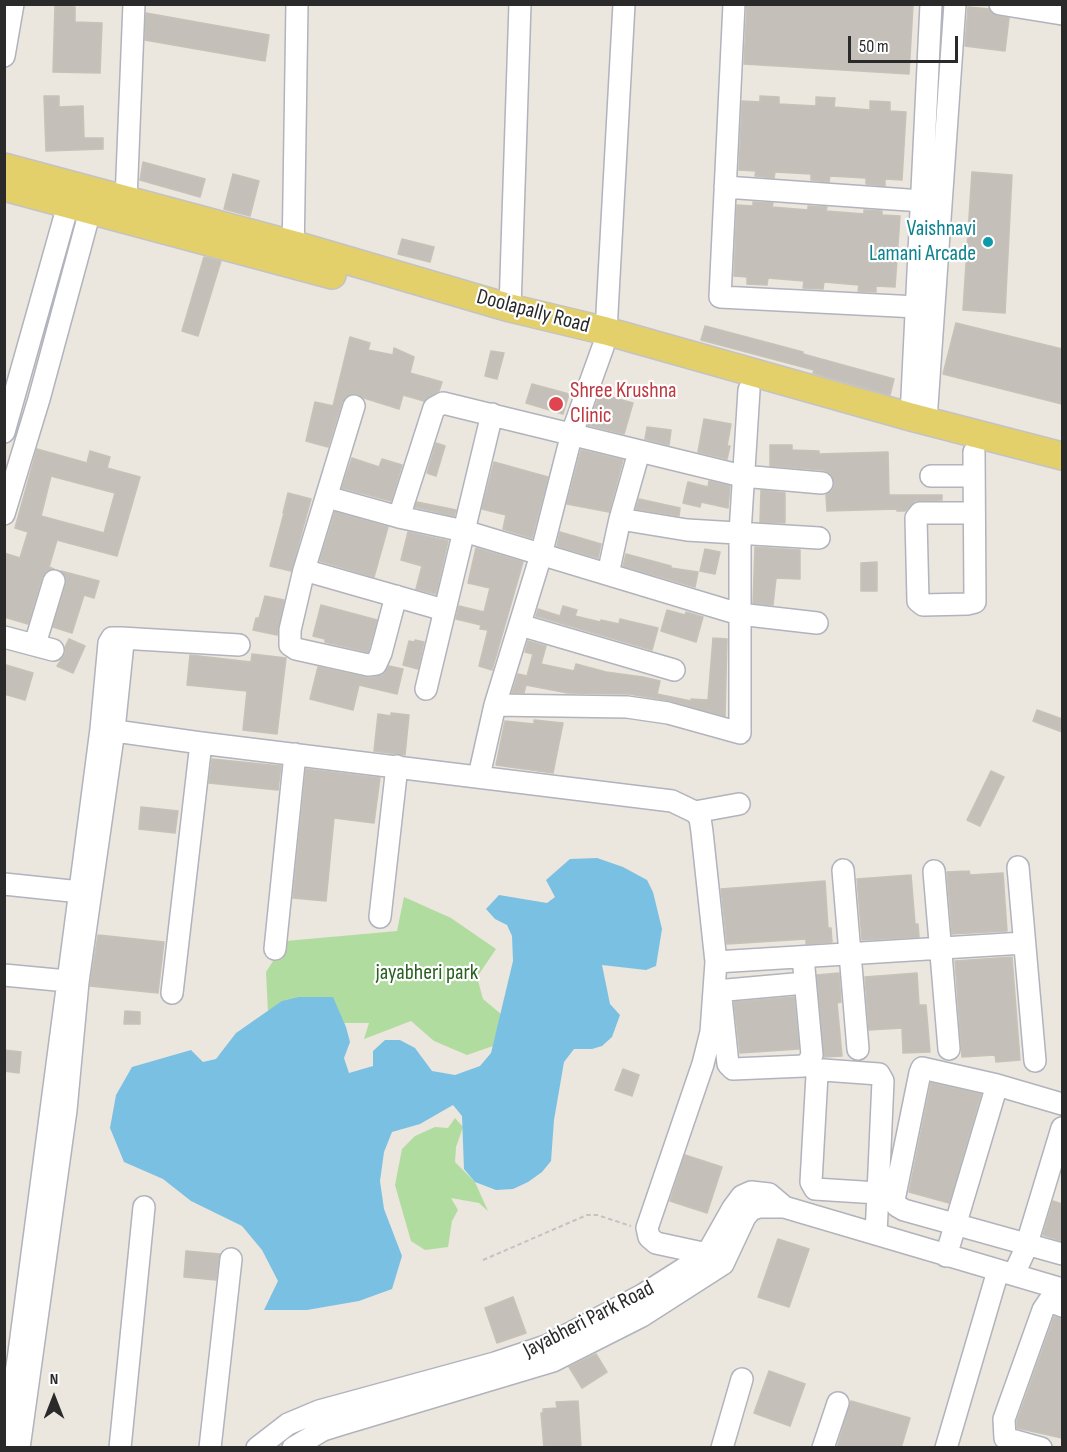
<!DOCTYPE html>
<html>
<head>
<meta charset="utf-8">
<style>
  body { margin:0 }
  #map { position:relative; width:1067px; height:1452px; overflow:hidden; background:#ebe6de; font-family:"Sofia Sans Condensed",sans-serif }
  canvas { display:block }
  .frame { position:absolute; inset:0; border:6px solid #2a2a2a; pointer-events:none }
  .north { position:absolute; left:24px; top:1368px; width:60px; height:60px; -webkit-text-stroke:4px #fff; paint-order:stroke; rotate:0deg; font-size:16px; font-weight:700; line-height:24px; text-align:center; color:#2a2a2a }
  .north::after { content:''; display:block; margin:auto; width:21px; height:27px; background:#2a2a2a; clip-path:polygon(50% 0,100% 100%,50% 72%,0 100%) }
  .scale { position:absolute; left:848px; top:36px; width:110px; height:27px; box-sizing:border-box; border:3px solid #2a2a2a; border-top:0; padding-left:8px; font-size:18px; line-height:21px; white-space:nowrap; color:#2a2a2a; -webkit-text-stroke:4px #fff; paint-order:stroke }
</style>
</head>
<body>
<div id="map">
<canvas width="1067" height="1452"></canvas>
<div class="frame"></div>
<div class="north">N</div>
<div class="scale">50 m</div>
</div>
<script>
const g = document.querySelector('canvas').getContext('2d');
g.lineJoin = 'round';
function fill(path, color) { g.fillStyle = color; g.fill(path, 'evenodd'); }
const toPath = rows => new Path2D(rows.map(r => 'M' + r).join(''));
function strokePath(path, color, width, dash) { g.strokeStyle = color; g.lineWidth = width; g.lineCap = dash ? 'butt' : 'round'; g.setLineDash(dash || []); g.stroke(path); }
function label(font, color, halo, rows, align = 'center') {
  g.font = font + ' "Sofia Sans Condensed",sans-serif'; g.lineWidth = 4.5; g.setLineDash([]); g.textBaseline = 'middle'; g.strokeStyle = halo; g.fillStyle = color; for (const [text, x, y, turn = 0] of rows) {
    g.save(); g.translate(x, y); g.rotate((+turn || 0) * Math.PI / 180); g.textAlign = isNaN(turn) ? turn : align; if (halo) g.strokeText(text, 0, 0); g.fillText(text, 0, 0); g.restore();
  }
}
fill(toPath([
  [404,897,451,918,496,949,477,977,483,999,501,1014,493,1046,467,1055,434,1041,411,1021,364,1039,369,1023,344,1023,334,1002,268,1012,266,972,286,941,397,931],
  [455,1118,463,1127,456,1147,455,1162,475,1182,488,1211,479,1203,451,1198,458,1210,452,1221,448,1247,425,1250,411,1241,395,1185,402,1149,415,1136,435,1127,448,1128]
]), '#b0dc9f');
fill(toPath([
  [597,858,623,867,647,880,653,892,662,929,656,966,646,970,602,965,610,1004,620,1015,612,1037,602,1046,592,1049,574,1049,564,1062,554,1120,551,1161,542,1172,528,1182,513,1189,496,1190,475,1182,464,1169,462,1116,453,1105,420,1124,392,1132,384,1152,380,1181,384,1209,402,1256,392,1289,359,1301,307,1310,264,1310,278,1281,262,1250,242,1226,191,1201,163,1179,124,1162,110,1128,116,1095,132,1067,191,1050,203,1062,216,1059,236,1033,282,1001,299,997,333,997,346,1027,350,1042,344,1058,349,1073,373,1066,373,1051,385,1040,400,1040,415,1048,432,1071,455,1075,480,1066,491,1053,513,961,512,936,507,925,495,919,486,909,499,895,547,903,555,897,546,880,570,859]
]), '#7ac0e3');
const building = toPath([
  [747,4,913,5,909,74,744,64,747,4],
  [55,6,75,7,75,22,102,23,100,73,53,72,55,6],
  [968,7,989,9,997,16,1009,18,1005,51,965,46,968,7],
  [146,13,269,35,265,61,145,40,146,13],
  [44,96,59,96,59,107,83,106,84,138,103,138,103,149,46,151,44,96],
  [760,96,779,97,779,104,816,106,816,97,835,98,834,107,870,110,870,101,890,102,890,111,906,112,902,180,885,179,885,186,866,184,866,178,830,176,829,182,811,180,811,174,775,172,774,178,755,176,756,171,739,170,742,101,760,102,760,96],
  [143,162,205,179,200,197,140,180,143,162],
  [972,172,1012,175,1005,313,963,310,972,172],
  [233,174,259,181,250,216,224,209,233,174],
  [753,202,773,203,772,207,808,210,808,206,827,207,826,211,864,214,864,210,882,211,882,215,900,216,895,287,876,286,876,292,858,291,859,285,824,282,823,289,803,288,804,281,768,278,767,285,747,284,747,277,734,276,737,205,753,206,753,202],
  [402,239,434,247,430,262,398,254,402,239],
  [204,257,221,261,198,336,182,331,204,257],
  [956,323,1062,349,1062,404,943,374,956,323],
  [705,326,803,352,803,354,894,379,890,395,813,373,814,370,701,340,705,326],
  [350,337,370,343,368,350,393,355,394,348,414,357,410,373,442,382,439,391,424,401,403,395,399,409,364,398,358,394,351,394,345,397,342,402,328,447,306,441,315,402,333,406,350,337],
  [491,351,504,353,497,379,485,376,491,351],
  [532,384,569,394,563,414,526,403,532,384],
  [600,394,633,403,624,434,588,425,600,394],
  [704,419,731,424,727,446,730,446,727,459,698,452,704,419],
  [647,427,671,430,669,445,645,439,647,427],
  [436,443,445,446,436,476,427,473,436,443],
  [770,445,792,445,792,450,819,451,819,454,888,452,889,495,942,495,942,500,915,501,905,511,897,511,897,509,827,511,826,495,832,491,835,484,830,473,823,470,770,466,770,445],
  [37,449,87,463,90,451,110,457,107,468,140,477,117,556,57,540,49,567,54,569,46,571,42,577,28,624,4,617,4,553,20,558,28,532,15,528,37,449],
  [51,476,115,493,104,533,41,516,51,476],
  [581,450,623,460,609,512,567,504,581,450],
  [352,458,379,467,382,459,402,465,391,501,342,488,352,458],
  [494,462,548,477,532,538,503,529,506,515,482,509,494,462],
  [709,481,730,486,728,508,701,502,700,507,683,503,688,482,708,487,709,481],
  [761,490,785,493,785,523,760,522,761,490],
  [288,493,311,499,291,571,270,566,284,513,283,513,288,493],
  [639,499,680,508,679,516,636,509,639,499],
  [417,502,456,510,454,516,415,507,417,502],
  [335,512,388,527,374,577,320,561,335,512],
  [408,532,448,541,436,594,416,589,422,566,401,560,408,532],
  [560,532,601,544,598,558,557,546,560,532],
  [755,547,800,550,800,579,776,578,773,605,753,603,755,547],
  [476,548,523,562,492,670,479,666,488,630,480,629,481,625,456,619,459,606,484,612,490,588,468,583,476,548],
  [705,549,720,552,715,574,700,571,705,549],
  [626,554,671,566,671,568,698,572,695,587,623,566,626,554],
  [877,562,877,591,861,591,861,563,877,562],
  [61,571,99,581,94,598,84,595,72,633,53,627,66,584,66,578,61,571],
  [265,596,284,600,277,635,253,630,256,618,259,618,265,596],
  [321,605,377,620,368,652,325,642,325,639,313,636,321,605],
  [563,606,577,610,575,616,600,622,601,620,619,624,620,619,658,628,652,650,536,616,538,609,560,616,563,606],
  [667,610,685,615,686,612,703,617,696,642,661,631,667,610],
  [713,638,727,639,725,716,671,701,629,694,568,693,526,685,524,693,512,693,518,674,527,676,533,654,525,652,528,641,546,646,541,664,574,671,576,664,606,672,643,677,660,681,657,694,691,701,691,699,708,700,713,638],
  [69,639,85,646,73,673,57,666,65,654,65,647,69,639],
  [415,640,424,642,418,669,403,665,409,641,414,642,415,640],
  [252,654,286,658,277,734,243,730,247,691,187,685,190,655,251,662,252,654],
  [6,665,33,673,25,700,4,694,4,672,6,665],
  [389,666,403,669,397,694,359,685,353,710,310,699,318,667,369,678,383,675,389,666],
  [1037,710,1062,719,1062,732,1033,721,1037,710],
  [391,713,409,715,405,755,374,751,378,714,391,716,391,713],
  [534,720,563,723,553,773,496,765,505,721,534,724,534,720],
  [212,759,281,766,278,790,209,783,212,759],
  [306,769,380,778,374,823,334,818,326,901,293,898,306,769],
  [991,771,1004,777,980,826,967,820,991,771],
  [141,807,178,811,175,833,139,829,141,807],
  [969,871,970,875,1003,873,1007,931,952,934,947,872,969,871],
  [911,875,915,924,918,924,919,937,862,940,857,879,911,875],
  [825,881,828,928,831,928,832,942,806,944,806,939,727,944,721,889,825,881],
  [98,935,164,942,158,993,90,986,98,935],
  [1012,957,1020,1060,996,1062,995,1055,962,1057,955,961,1012,957],
  [839,973,841,1002,837,1003,842,1056,824,1057,817,975,839,973],
  [917,973,919,1005,926,1005,930,1052,903,1053,902,1028,869,1030,865,977,917,973],
  [794,997,799,1049,740,1053,734,1002,794,997],
  [125,1011,140,1012,140,1024,124,1024,125,1011],
  [4,1050,21,1052,19,1073,4,1071,4,1050],
  [623,1069,639,1075,632,1096,615,1090,623,1069],
  [931,1083,981,1094,949,1203,909,1192,931,1083],
  [685,1155,722,1167,707,1213,670,1201,685,1155],
  [1053,1201,1062,1204,1062,1241,1043,1235,1053,1201],
  [778,1239,809,1249,789,1307,758,1297,778,1239],
  [186,1251,220,1254,216,1280,184,1277,186,1251],
  [513,1297,526,1333,497,1343,485,1308,513,1297],
  [1054,1317,1062,1319,1062,1438,1017,1428,1017,1421,1054,1317],
  [596,1354,607,1372,582,1388,569,1367,596,1354],
  [769,1371,805,1384,790,1426,754,1413,769,1371],
  [578,1401,581,1448,544,1448,541,1413,543,1413,543,1409,557,1408,556,1402,578,1401],
  [851,1401,910,1418,901,1448,837,1448,851,1401]
]);
fill(building, '#c4c0b9');
strokePath(building, '#c6c2b7', 1.5);
const minor = toPath([
  [734,4,720,297,917,307],
  [1000,4,1062,14],
  [4,56,13,4],
  [725,187,922,201],
  [126,200,134,4],
  [293,259,297,4],
  [510,308,520,4],
  [606,331,624,4],
  [354,406,304,570,290,630,290,645,296,649,368,665,376,664,381,653,396,596],
  [911,417,931,4],
  [926,420,955,4],
  [4,432,68,205],
  [974,452,975,602,967,604,923,605,918,601,916,518,920,513,974,513],
  [931,476,974,476],
  [327,497,399,517,464,531,739,614,817,623],
  [4,514,39,399,90,211],
  [399,517,434,408,443,403,742,476,822,483],
  [620,519,687,530,819,538],
  [304,570,444,610],
  [608,574,620,519,639,452],
  [520,625,674,670],
  [4,637,53,650],
  [121,638,239,645],
  [35,644,54,581],
  [426,689,492,414],
  [495,705,627,707,668,713,740,733,740,533,749,390],
  [101,729,201,743,672,801,695,812,700,818,702,832,716,962,711,1032,703,1064,647,1228,649,1237,656,1243,707,1254,723,1264],
  [479,776,495,705,541,555,572,433,603,347],
  [695,812,739,804],
  [1018,867,1035,1061],
  [843,870,858,1049],
  [934,871,949,1049],
  [4,884,90,893],
  [380,917,397,766],
  [275,949,295,754],
  [803,957,812,1055,809,1061,804,1066,733,1069,728,1064,721,998,723,993,727,990,805,983],
  [716,962,1024,943],
  [4,975,78,982],
  [172,993,201,743],
  [1062,1104,997,1085,922,1068,920,1073,894,1200,897,1206,904,1210,1062,1254],
  [876,1234,878,1193,883,1081,879,1074,823,1070,817,1075,811,1182,815,1189,878,1193],
  [946,1256,997,1085],
  [1014,1274,1025,1250,1062,1128],
  [4,1447,18,1360,75,928,101,729,109,643,112,638,121,638,123,643,114,730,78,982,66,1110,19,1448],
  [120,1448,144,1207],
  [210,1448,231,1259],
  [257,1448,288,1424,319,1411,495,1363,546,1346,644,1294,707,1254,733,1208,742,1196,751,1192,769,1194,782,1205],
  [293,1448,323,1430,339,1425,553,1361,642,1316,723,1264,745,1217,751,1210,759,1207,784,1207,1062,1289],
  [722,1448,742,1379],
  [823,1448,838,1403],
  [946,1448,998,1271],
  [1041,1448,1005,1438,1004,1419,1043,1310,1049,1301,1062,1306]
]);
const major = toPath([
  [4,167,295,245,510,308,606,331,911,417,1062,456],
  [4,187,332,275]
]);
strokePath(minor, '#b1b3bd', 24);
strokePath(major, '#c3c3c3', 30);
strokePath(toPath([
  [483,1260,587,1215,597,1215,631,1226]
]), '#c3c3c3', 2, [4.5, 3]);
strokePath(minor, '#fff', 21);
strokePath(major, '#e4d06a', 27);
for (const [x, y, r, color] of [
  [988,242,6,"#0f9aa8"],
  [556,404,8,"#e0444e"]
]) { const dot = new Path2D(); dot.arc(x, y, r, 0, 2 * Math.PI); g.fillStyle = color; g.fill(dot); strokePath(dot, '#fff', 2); }
label('22px', '#0d838f', '#fff', [
  ["Vaishnavi",976,229],
  ["Lamani Arcade",976,254]
], 'right');
label('22px', '#2a2a2a', '#fff', [
  ["Doolapally Road",533,312,15],
  ["Jayabheri Park Road",589,1320,-27]
]);
label('22px', '#be3a42', '#fff', [
  ["Shree Krushna",570,391],
  ["Clinic",570,416]
], 'left');
label('22px', '#296121', '#fff', [
  ["jayabheri park",427,973]
]);
</script>
</body>
</html>
